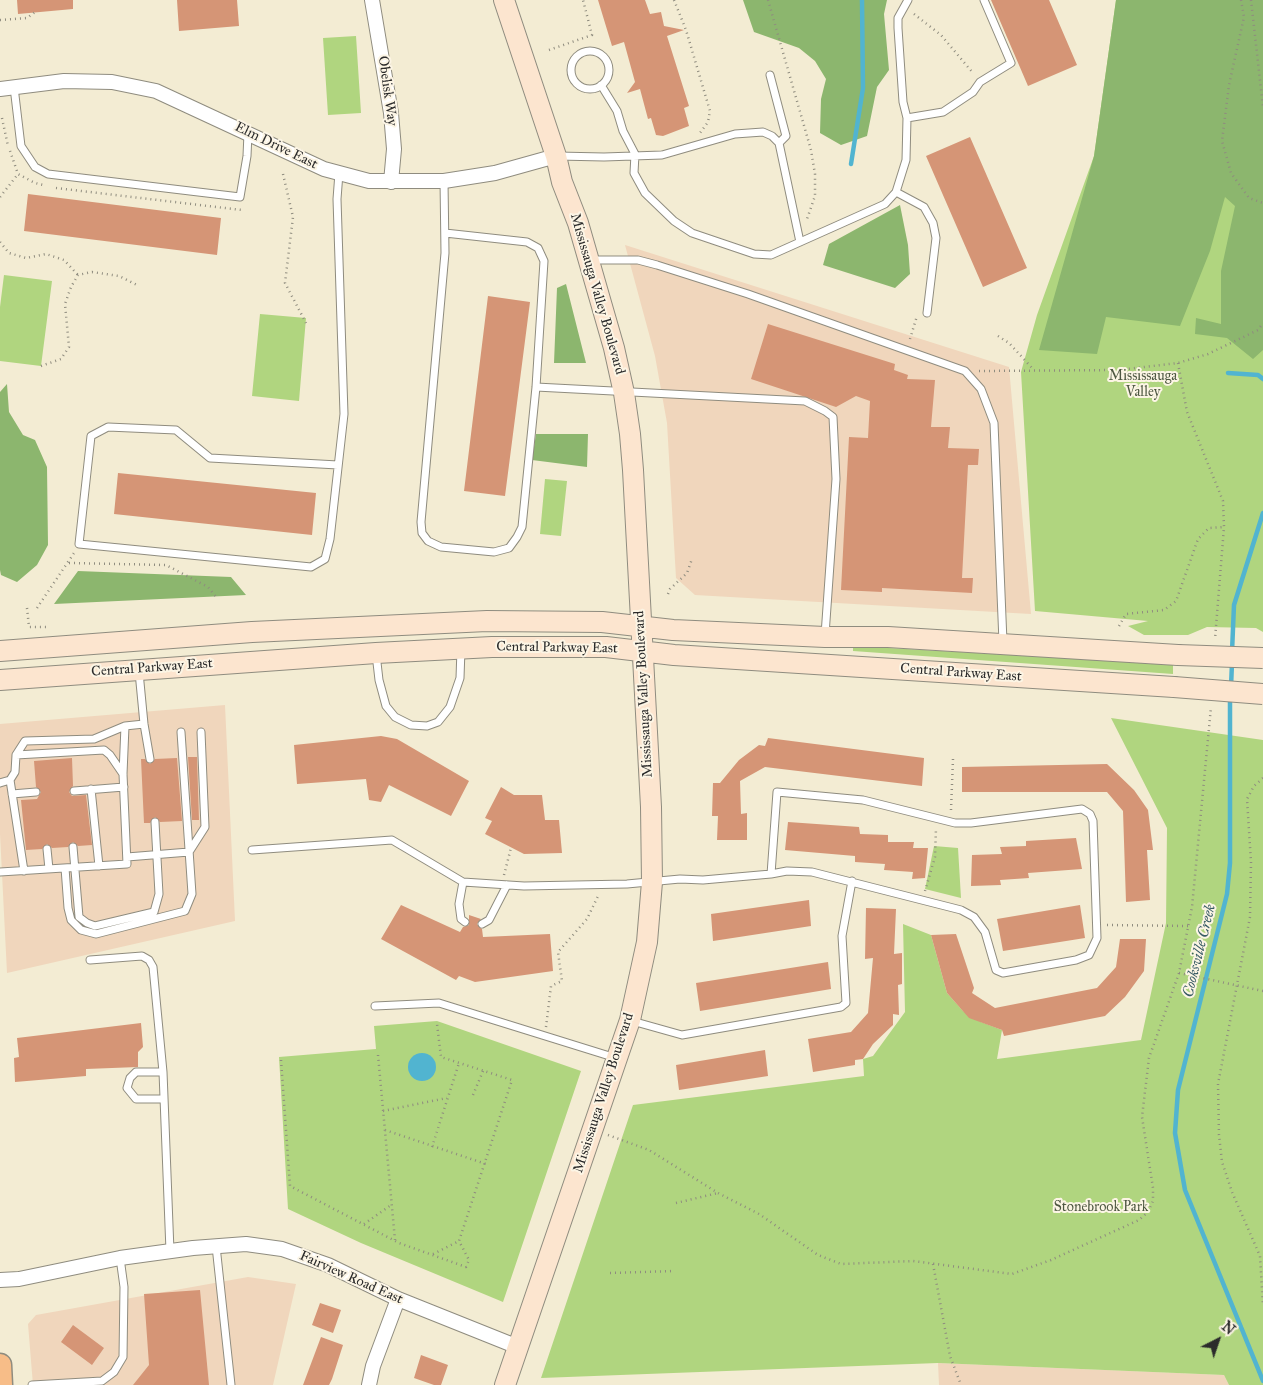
<!DOCTYPE html>
<html>
<head>
<meta charset="utf-8">
<style>
  body { margin:0 }
  #map { position:relative; width:1263px; height:1385px; overflow:hidden; background:#f3ecd3; font-family:"IM FELL Great Primer",serif }
  canvas { display:block }
  .north { position:absolute; left:1193px; top:1315px; width:50px; height:50px; -webkit-text-stroke:4px #fcf5e5; paint-order:stroke; rotate:41deg; font-size:14px; font-weight:700; line-height:20px; text-align:center; color:#2b2b2b }
  .north::after { content:''; display:block; margin:auto; width:18px; height:22px; background:#2b2b2b; clip-path:polygon(50% 0,100% 100%,50% 72%,0 100%) }
</style>
</head>
<body>
<div id="map">
<canvas width="1263" height="1385"></canvas>
<div class="north">N</div>
</div>
<script>
const g = document.querySelector('canvas').getContext('2d');
g.lineJoin = 'round';
function fill(path, color) { g.fillStyle = color; g.fill(path, 'evenodd'); }
const toPath = rows => new Path2D(rows.map(r => 'M' + r).join(''));
function strokePath(path, color, width, dash) { g.strokeStyle = color; g.lineWidth = width; g.lineCap = dash ? 'butt' : 'round'; g.setLineDash(dash || []); g.stroke(path); }
function label(font, color, halo, rows, align = 'center') {
  g.font = font + ' "IM FELL Great Primer",serif'; g.lineWidth = 4; g.setLineDash([]); g.textBaseline = 'middle'; g.strokeStyle = halo; g.fillStyle = color; for (const [text, x, y, turn = 0] of rows) {
    g.save(); g.translate(x, y); g.rotate((+turn || 0) * Math.PI / 180); g.textAlign = isNaN(turn) ? turn : align; if (halo) g.strokeText(text, 0, 0); g.fillText(text, 0, 0); g.restore();
  }
}
fill(toPath([
  [625,245,1009,367,1031,614,695,595,676,578,667,423,655,356],
  [225,705,235,921,7,973,0,834,0,724],
  [248,1277,296,1284,273,1385,33,1385,28,1324,36,1315],
  [938,1363,1224,1375,1229,1385,939,1385]
]), '#f0d6bc');
fill(toPath([
  [1116,0,1263,0,1263,632,1256,628,1207,627,1188,635,1144,635,1128,626,1148,621,1035,611,1021,372,1037,315,1094,156],
  [356,36,361,113,328,115,323,38],
  [4,275,52,281,41,366,0,361,0,307],
  [260,314,306,318,299,401,252,396],
  [545,479,567,481,561,536,540,534],
  [853,646,1173,664,1173,674,853,651],
  [1111,718,1263,740,1263,1385,1229,1385,1224,1375,938,1363,541,1378,633,1105,864,1076,863,1059,873,1056,905,1012,903,924,931,935,947,993,963,1011,981,1022,1002,1030,997,1059,1141,1040,1166,923,1167,828],
  [934,846,958,848,961,898,925,889],
  [437,1021,581,1071,503,1302,361,1243,288,1209,279,1057,376,1049,374,1026]
]), '#b0d57f');
fill(toPath([
  [743,0,887,0,884,14,889,70,877,87,867,136,841,145,820,133,821,99,826,79,815,61,799,48,754,32],
  [1116,0,1263,0,1263,350,1253,359,1227,338,1195,334,1196,318,1221,324,1221,271,1235,206,1225,197,1210,251,1180,326,1106,317,1097,354,1039,350,1094,156],
  [900,205,908,245,910,274,895,288,823,265,829,244],
  [566,284,586,363,554,363,557,288],
  [7,384,9,412,23,435,35,440,47,467,48,545,37,565,17,582,1,575,0,570,0,392],
  [536,434,588,434,587,467,532,460],
  [78,571,231,577,246,595,54,604]
]), '#8cb66e');
fill(toPath([
  '408 1067a14 14 0 1 1 28 0a14 14 0 1 1-28 0Z'
]), '#51b4d0');
strokePath(toPath([
  [851,164,863,88,862,0],
  [1228,373,1258,375,1263,379],
  [1232,652,1234,605,1263,513],
  [1231,687,1232,663],
  [1230,698,1230,863,1227,894,1178,1090,1175,1133,1185,1190,1263,1381]
]), '#51b4d0', 4.5);
fill(toPath([
  [17,0,73,0,73,9,18,14],
  [177,0,237,0,239,26,179,31],
  [598,0,645,0,650,14,661,12,664,26,684,30,667,36,689,106,684,108,689,126,663,136,656,135,651,118,648,119,640,89,627,93,635,82,624,42,612,46],
  [991,0,1049,0,1077,65,1028,86],
  [970,137,1027,268,983,287,926,156],
  [28,194,221,218,217,255,24,231],
  [488,296,530,302,505,496,464,491],
  [768,324,895,364,894,370,908,375,907,379,935,380,931,427,950,427,948,448,979,449,978,465,968,465,962,578,973,578,972,593,882,588,882,592,841,590,849,437,868,438,870,401,856,396,836,407,751,379],
  [118,473,316,493,312,535,114,514],
  [381,736,397,739,469,781,451,816,389,785,381,802,369,800,366,779,297,784,294,745],
  [768,738,924,758,922,786,765,767,740,781,741,814,747,813,747,840,717,840,718,816,712,816,713,783,720,783,739,760,759,745,765,746],
  [188,757,197,757,199,820,192,820],
  [72,758,73,786,69,792,72,796,86,795,92,845,78,846,73,842,68,847,52,848,47,844,42,849,26,850,21,800,37,799,41,792,36,787,34,761],
  [177,758,182,821,160,822,155,817,150,823,144,823,141,759,145,759,150,764,155,759],
  [1107,764,1134,790,1148,810,1153,850,1147,850,1150,900,1126,902,1123,811,1107,792,962,792,962,767],
  [501,787,514,795,542,795,545,820,559,820,562,853,524,854,485,834,492,821,485,818],
  [788,822,859,827,860,834,888,835,888,842,914,842,913,848,928,848,925,878,912,879,913,872,884,870,885,864,855,862,855,856,785,850],
  [1076,838,1082,869,1028,873,1029,878,1000,880,1001,885,971,886,972,855,1002,854,1000,847,1026,846,1026,841],
  [809,900,811,926,713,941,711,914],
  [401,905,460,932,463,927,469,925,469,915,481,919,477,924,482,929,483,937,550,934,553,971,475,982,459,976,456,980,381,939],
  [1080,905,1085,938,1003,951,997,919],
  [866,908,896,909,894,954,902,953,902,984,898,985,899,1015,893,1014,893,1025,873,1044,863,1059,855,1060,855,1065,813,1072,808,1039,851,1032,868,1013,873,958,865,959],
  [956,934,974,988,972,993,995,1008,1097,988,1116,967,1120,939,1146,939,1144,971,1125,997,1105,1016,1004,1036,1002,1030,969,1018,947,993,931,935],
  [828,962,831,989,700,1011,696,983],
  [141,1023,143,1047,138,1052,138,1067,86,1069,86,1076,15,1082,14,1058,19,1057,17,1038],
  [765,1050,768,1076,679,1090,676,1065],
  [200,1290,209,1385,133,1385,149,1365,144,1294],
  [320,1303,341,1310,333,1333,312,1325],
  [73,1325,104,1348,92,1365,61,1342],
  [321,1337,343,1345,332,1379,329,1385,303,1385],
  [421,1355,448,1365,441,1385,434,1385,414,1378]
]), '#d59576');
const lane = toPath([
  '571 70a19 19 0 1 1 38 0a19 19 0 1 1-38 0Z',
  [770,75,786,136,779,143],
  [601,85,617,111,623,131,635,154,634,173,645,193,674,221,692,233,754,254,771,255,885,204,896,192,906,160,907,118,903,102,898,28,898,18,908,0],
  [14,87,21,146,35,167,48,174,240,197,247,156,248,133],
  [907,118,943,112,973,92,980,82,1011,63,984,0],
  [557,156,604,157,662,155,735,134,763,132,772,136,779,143,800,242],
  [444,181,445,253,421,522,422,533,428,541,441,547,494,552,509,548,517,537,522,527,536,387,544,261,538,248,527,242,445,233],
  [896,192,924,207,933,223,936,238,927,313],
  [589,260,638,260,657,265,748,294,965,371,981,389,994,423,1003,642],
  [536,387,805,401,825,411,833,417,836,479,825,635],
  [338,465,210,458,176,430,108,427,91,436,79,544,311,567,325,559,330,539,344,414,337,199,339,173],
  [376,654,379,680,386,706,395,717,411,725,427,726,438,722,450,707,460,678,461,649],
  [139,672,144,724,150,759],
  [16,755,104,750,110,755,123,774],
  [10,780,24,871],
  [0,783,10,780,15,772,16,755,25,741,94,739,125,726,144,724],
  [91,789,99,866],
  [74,791,124,787],
  [12,794,36,792],
  [73,847,79,917,87,923,95,926,154,912,159,894,155,822],
  [47,849,49,869],
  [252,850,392,840,463,882,524,886,627,884,680,879,703,880,771,874,787,871,812,872,961,910,974,917,985,932,996,970,1003,973,1076,960,1089,955,1097,938,1093,821,1090,814,1082,809,971,823,955,823,863,800,777,792,771,874],
  [127,857,189,852,205,827,201,732],
  [65,868,68,908,71,920,81,930,96,934,185,911,192,894,181,732],
  [0,872,127,864,123,774,125,726],
  [463,882,459,904,461,919,465,922],
  [482,924,489,920,507,885],
  [90,960,142,956,149,960,153,967,163,1072,170,1251],
  [375,1006,439,1003,616,1058],
  [632,1021,682,1035,841,1007,846,1003,842,936,852,881],
  [163,1072,136,1072,130,1078,127,1088,136,1099,164,1099],
  [216,1246,231,1385],
  [32,1385,102,1381,114,1372,123,1357,124,1287,120,1258]
]);
const street = toPath([
  [372,0,391,113,394,149,391,182],
  [0,89,64,81,112,82,156,91,324,169,369,181,444,181,495,173,556,156],
  [0,1280,19,1279,120,1258,193,1248,246,1244,282,1249,328,1265,398,1299,518,1347],
  [369,1385,373,1366,398,1299]
]);
const secondary = toPath([
  [504,0,556,156,562,182,578,223,614,348,624,393,630,434,633,470,651,807,652,882,647,942,630,1020,505,1385],
  [0,651,252,632,487,621,602,622,673,630,825,637,888,637,1178,655],
  [0,680,376,653,492,647,606,647,674,655,1174,687]
]);
const primary = toPath([
  [0,1365,1,1385]
]);
strokePath(lane, '#8f8c7f', 9);
strokePath(street, '#8f8c7f', 16);
strokePath(secondary, '#8f8c7f', 22);
strokePath(primary, '#8f8c7f', 25);
strokePath(toPath([
  [674,0,686,30,710,111,708,122,700,133],
  [768,0,811,150,815,174,815,196,807,219],
  [1241,0,1244,17,1229,85,1222,141,1231,173,1249,198,1263,203],
  [1251,0,1263,107],
  [914,14,941,35,973,73],
  [0,20,27,18,35,12],
  [549,50,592,35,583,0],
  [2,118,8,146],
  [10,151,18,174,35,183,43,185],
  [283,174,293,217,285,283,306,323],
  [56,188,242,210],
  [0,197,18,174],
  [0,242,9,253,26,258,46,254,64,260,78,275],
  [998,336,1009,343,1033,369],
  [910,339,917,316],
  [1178,363,1187,412,1223,501,1224,527,1215,639],
  [41,366,61,359,69,347,65,304,71,287,78,275,92,272,119,276,137,285],
  [979,371,1119,370,1178,363,1208,354,1258,330,1263,323],
  [69,563,166,565,208,587,217,598],
  [668,594,670,589,687,573,692,559],
  [27,608,29,627,47,627],
  [37,608,74,553],
  [1119,626,1126,614,1164,610,1176,601,1198,539,1209,528,1224,527],
  [1263,778,1254,786,1247,799,1251,862,1250,917,1218,1084,1219,1135,1222,1162,1232,1192,1260,1256,1263,1306],
  [951,810,953,759],
  [504,875,511,848],
  [925,891,935,857,936,828],
  [1107,925,1188,926],
  [1179,973,1263,991],
  [546,1027,551,986,562,981,558,952,587,919,598,896],
  [378,1055,395,1240],
  [281,1060,290,1186,399,1243,466,1267,469,1260,459,1241,512,1080,441,1057,437,1024],
  [473,1095,483,1071],
  [383,1111,447,1098],
  [385,1130,486,1164],
  [608,1135,649,1150,718,1193,759,1214,818,1255,841,1264,913,1261,1012,1274,1051,1260,1139,1220,1148,1212,1153,1201,1153,1188,1142,1117,1149,1058,1179,973,1192,907,1211,707],
  [432,1147,459,1063],
  [676,1203,718,1193],
  [364,1224,391,1205],
  [433,1254,459,1241],
  [933,1264,950,1356,961,1385],
  [610,1273,674,1271]
]), '#8f8c7f', 2.5, [1, 4]);
strokePath(lane, '#fff', 7);
strokePath(street, '#fff', 14);
strokePath(secondary, '#fce5cf', 20);
strokePath(primary, '#f7bd88', 22);
const secondaryBridge = toPath([
  [1178,655,1263,658],
  [1174,687,1263,694]
]);
strokePath(secondaryBridge, '#8f8c7f', 22, []);
strokePath(secondaryBridge, '#fce5cf', 20);
label('14px', '#2b2b2b', '#fcf5e5', [
  ["Obelisk Way",387,91,82],
  ["Elm Drive East",276,146,26],
  ["Mississauga Valley Boulevard",597,294,74],
  ["Central Parkway East",557,648,1],
  ["Central Parkway East",152,668,-4],
  ["Central Parkway East",961,673,4],
  ["Mississauga Valley Boulevard",644,694,-93],
  ["Mississauga Valley Boulevard",604,1093,-72],
  ["Fairview Road East",351,1278,24]
]);
label('14px', '#4c5640', '#fcf5e5', [
  ["Mississauga",1143,377],
  ["Valley",1143,393],
  ["Stonebrook Park",1101,1208]
]);
label('italic 15px', '#385b65', '#fcf5e5', [
  ["Cooksville Creek",1200,951,-76]
]);
</script>
</body>
</html>
